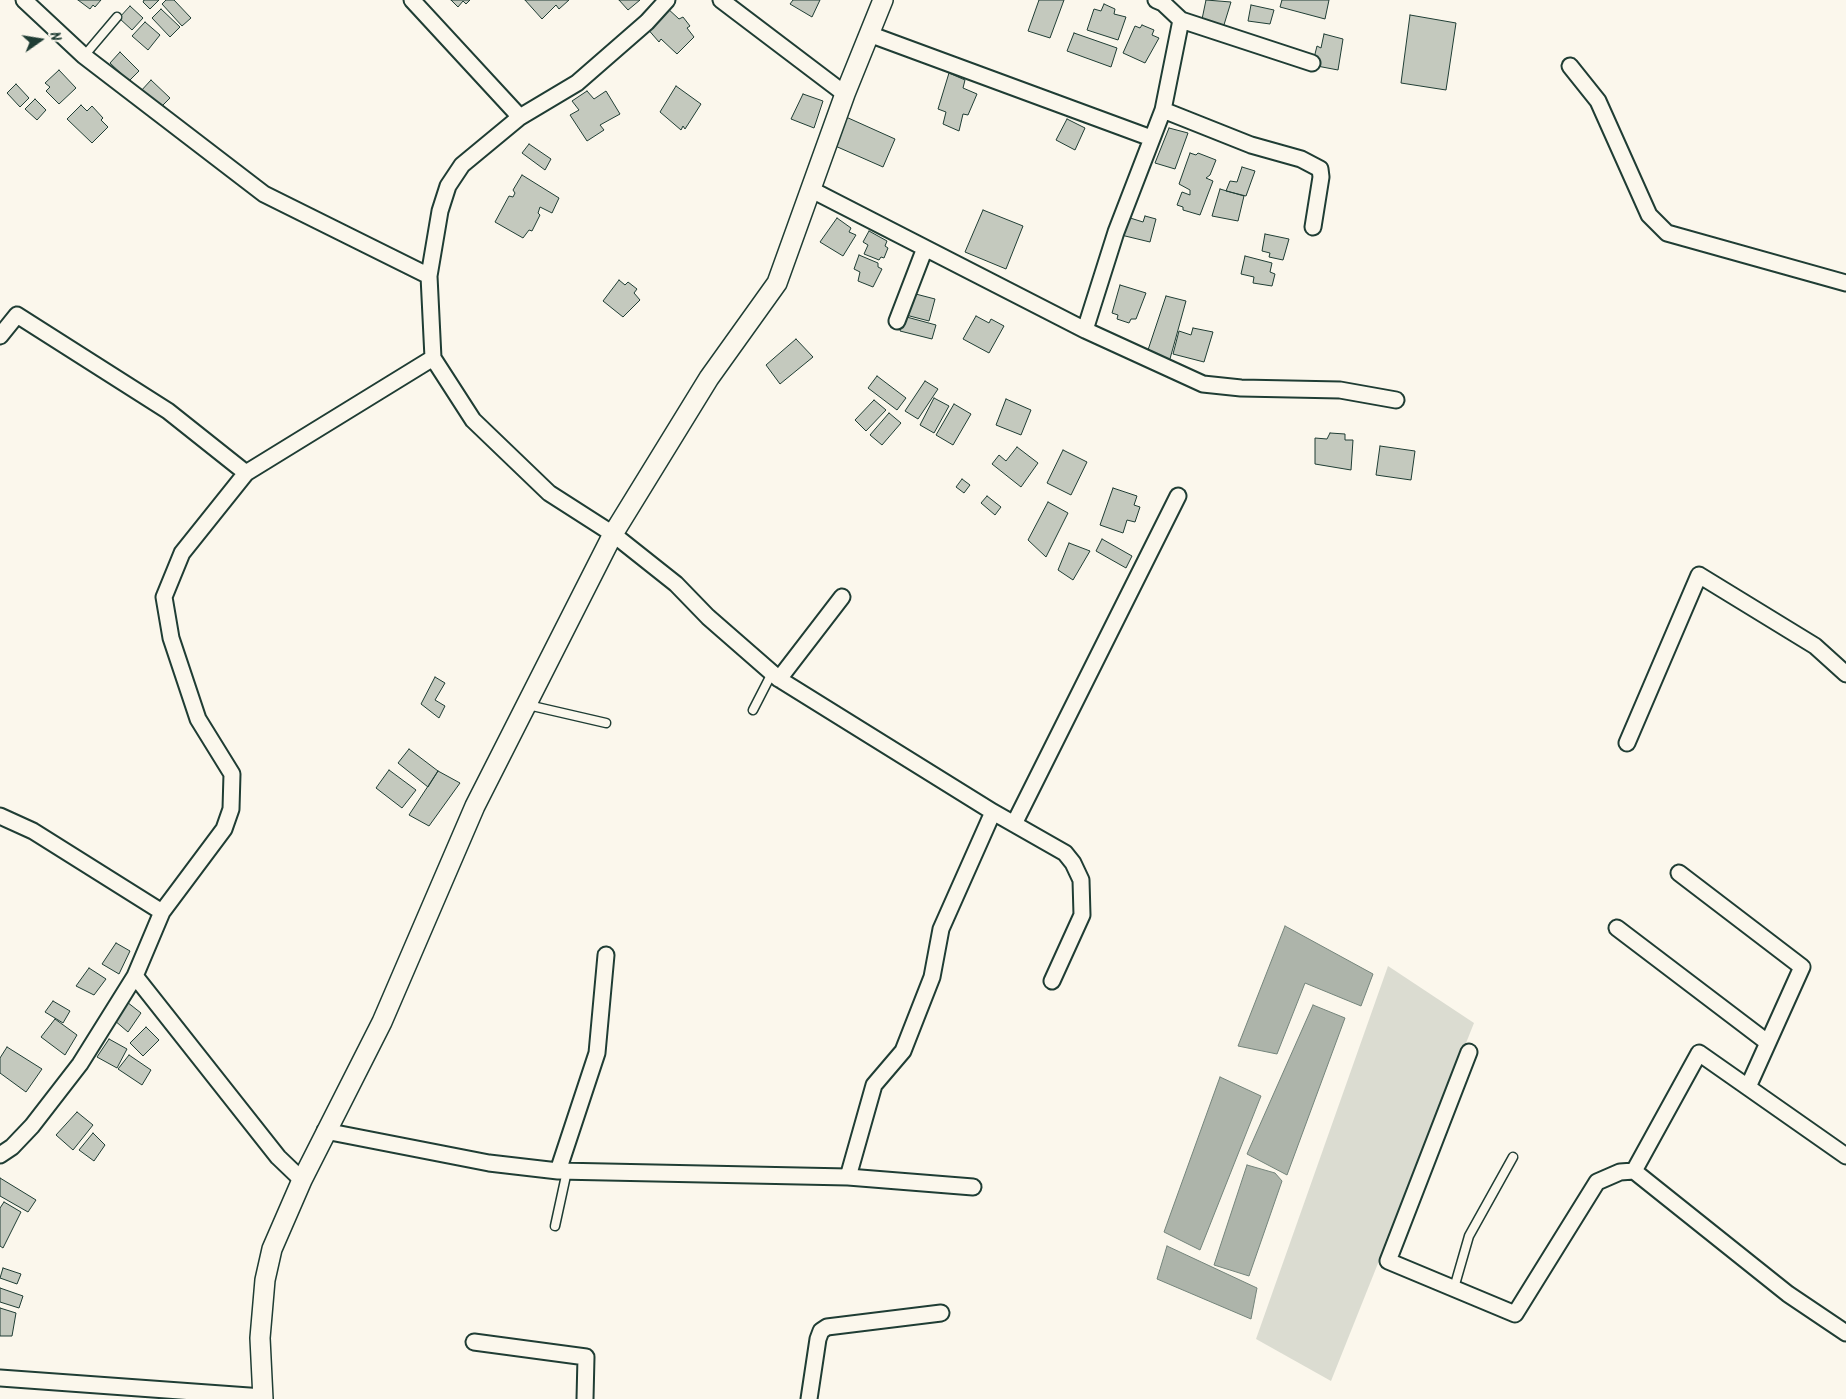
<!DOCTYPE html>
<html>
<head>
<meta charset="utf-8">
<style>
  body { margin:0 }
  #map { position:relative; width:1846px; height:1399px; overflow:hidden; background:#fbf7ec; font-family:Kalam,sans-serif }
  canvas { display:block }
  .north { position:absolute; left:15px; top:15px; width:50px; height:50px; -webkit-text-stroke:4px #fbf7ec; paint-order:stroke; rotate:77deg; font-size:14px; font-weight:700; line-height:20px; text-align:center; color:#1f3d34 }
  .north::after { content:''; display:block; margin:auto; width:18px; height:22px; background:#1f3d34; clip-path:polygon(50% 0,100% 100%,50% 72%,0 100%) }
</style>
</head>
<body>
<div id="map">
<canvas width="1846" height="1399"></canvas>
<div class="north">N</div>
</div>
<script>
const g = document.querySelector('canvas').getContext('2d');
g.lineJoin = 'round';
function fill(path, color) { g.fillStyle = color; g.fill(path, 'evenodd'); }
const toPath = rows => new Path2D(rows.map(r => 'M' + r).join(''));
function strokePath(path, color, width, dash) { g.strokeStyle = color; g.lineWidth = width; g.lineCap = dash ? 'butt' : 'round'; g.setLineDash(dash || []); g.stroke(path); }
fill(toPath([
  [1388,966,1474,1023,1331,1381,1256,1339]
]), '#dbdcd1');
const water = toPath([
  [1285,926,1373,974,1361,1006,1305,983,1277,1054,1238,1046,1285,926],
  [1313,1005,1345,1018,1287,1175,1247,1154,1313,1005],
  [1220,1077,1261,1096,1200,1250,1164,1232,1220,1077],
  [1247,1165,1275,1173,1282,1181,1249,1276,1214,1265,1247,1165],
  [1167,1246,1257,1288,1251,1319,1157,1279,1167,1246]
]);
fill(water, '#adb4aa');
strokePath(water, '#74847b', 1);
const building = toPath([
  [78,0,101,0,95,7,93,5,90,9,78,0],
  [144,0,159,0,150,9,143,2,144,0],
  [166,0,174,0,191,18,182,26,162,4,166,0],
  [451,0,470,0,466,4,463,1,458,7,451,0],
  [525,0,569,0,559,9,556,5,542,19,525,0],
  [619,0,640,0,628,10,619,0],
  [793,0,820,0,812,17,790,4,793,0],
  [1039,0,1064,0,1050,38,1028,31,1039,0],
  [1206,0,1231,2,1223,28,1201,24,1206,0],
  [1282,0,1329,0,1325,19,1280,7,1282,0],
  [1104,4,1115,9,1114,14,1126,17,1118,40,1087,30,1094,9,1101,11,1104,4],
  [1251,5,1274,10,1270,24,1248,21,1251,5],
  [130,6,143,18,132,30,119,18,130,6],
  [666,7,679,19,683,17,690,26,687,28,694,37,677,54,661,39,659,42,646,27,666,7],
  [161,9,180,27,170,37,152,18,161,9],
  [1410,15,1456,23,1446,90,1401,83,1410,15],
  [145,22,160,35,148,50,132,36,145,22],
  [1142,25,1154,30,1152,35,1159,38,1145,63,1123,53,1135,26,1140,28,1142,25],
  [1074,33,1117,48,1111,67,1067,51,1074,33],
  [1324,34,1343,39,1338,70,1317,66,1318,58,1314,58,1317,46,1321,48,1324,34],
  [120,52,139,71,129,81,110,63,120,52],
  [59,70,76,88,59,104,46,91,50,87,45,83,59,70],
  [949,73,965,80,963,88,977,94,968,115,963,114,959,131,943,124,946,112,938,109,949,73],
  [151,80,170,98,159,109,140,92,151,80],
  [16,84,29,98,20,107,7,93,16,84],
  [676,86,701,104,685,129,683,126,681,130,660,112,676,86],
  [587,91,594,99,606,91,620,114,600,125,604,130,587,141,570,115,579,110,572,101,587,91],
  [803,94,823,101,814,128,791,119,803,94],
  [35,99,46,110,37,120,25,109,35,99],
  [81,105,87,111,92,106,103,118,101,120,108,127,92,143,67,119,81,105],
  [846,117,895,139,883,167,833,145,846,117],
  [1067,119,1085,128,1075,150,1056,140,1067,119],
  [1169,128,1188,133,1175,169,1155,163,1169,128],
  [529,144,551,159,545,170,522,153,529,144],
  [1190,153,1196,155,1198,153,1216,160,1210,175,1206,178,1213,181,1200,215,1183,210,1183,207,1177,205,1182,192,1190,195,1190,190,1179,184,1190,153],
  [1242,167,1255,171,1246,196,1226,191,1230,181,1237,182,1242,167],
  [522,175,559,198,552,213,540,207,538,213,540,215,532,231,529,230,523,238,495,222,509,196,513,197,515,193,513,190,522,175],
  [1220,189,1244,196,1238,221,1212,216,1220,189],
  [983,210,1023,226,1006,269,965,252,983,210],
  [1145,216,1156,219,1150,242,1121,235,1127,217,1143,222,1145,216],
  [837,218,851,228,849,232,856,235,843,256,820,242,837,218],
  [869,231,887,241,885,246,888,248,884,258,881,257,879,260,864,254,868,245,863,242,869,231],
  [1265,234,1289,239,1283,260,1269,257,1270,253,1262,251,1265,234],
  [859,255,878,263,878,267,882,269,873,287,858,281,860,272,854,269,859,255],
  [1245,256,1272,263,1270,272,1275,274,1272,286,1253,283,1254,277,1241,274,1245,256],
  [619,280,625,285,628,282,637,289,634,293,640,300,623,317,603,301,619,280],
  [1120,285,1146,293,1136,319,1131,319,1129,323,1117,319,1118,315,1112,313,1120,285],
  [908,292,935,299,929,321,902,314,908,292],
  [1166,296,1186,301,1168,366,1146,356,1166,296],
  [903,316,936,325,932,339,900,331,903,316],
  [976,316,989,323,991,319,1004,326,989,353,963,339,976,316],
  [1193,328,1213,332,1204,362,1173,354,1179,331,1191,335,1193,328],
  [796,339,813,357,780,384,766,365,796,339],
  [877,376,906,398,897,410,868,388,877,376],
  [925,381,938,389,918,419,905,411,925,381],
  [934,398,949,406,934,433,920,425,934,398],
  [1006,399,1031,410,1021,435,996,425,1006,399],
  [874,400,886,410,866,431,855,420,874,400],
  [954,404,971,414,953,445,936,435,954,404],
  [889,413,901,423,882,445,870,435,889,413],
  [1330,433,1345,434,1345,440,1353,440,1351,470,1315,464,1315,438,1327,439,1330,433],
  [1380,446,1415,451,1411,480,1376,475,1380,446],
  [1017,447,1038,463,1021,487,992,464,999,455,1006,461,1017,447],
  [1063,450,1087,462,1071,495,1047,483,1063,450],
  [962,479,970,485,964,493,956,487,962,479],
  [1113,488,1137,496,1134,505,1140,507,1135,522,1127,520,1123,533,1100,525,1113,488],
  [987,496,1001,507,995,515,981,503,987,496],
  [1048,502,1068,513,1046,557,1028,540,1048,502],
  [1102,539,1132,556,1126,568,1096,551,1102,539],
  [1069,543,1090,551,1073,580,1058,570,1069,543],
  [435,677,445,683,435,700,445,706,439,718,421,704,435,677],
  [409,749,438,771,428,787,398,763,409,749],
  [389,770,416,790,402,808,376,788,389,770],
  [438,771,460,783,429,826,409,815,438,771],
  [116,943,130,951,119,974,102,964,116,943],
  [89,968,106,979,94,995,76,986,89,968],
  [53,1001,70,1011,63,1023,45,1012,53,1001],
  [127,1002,141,1013,128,1032,114,1020,127,1002],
  [55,1019,77,1035,65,1055,41,1037,55,1019],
  [146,1027,159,1040,143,1056,130,1043,146,1027],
  [109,1039,127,1049,117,1068,97,1057,109,1039],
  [7,1047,42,1069,26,1092,0,1073,0,1058,7,1047],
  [129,1055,151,1070,142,1085,118,1069,129,1055],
  [77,1112,93,1125,73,1150,56,1135,77,1112],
  [93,1133,105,1145,94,1161,79,1150,93,1133],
  [0,1178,36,1200,28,1212,0,1196,0,1178],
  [4,1202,21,1212,3,1248,0,1246,0,1208,4,1202],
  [3,1268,21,1274,17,1284,0,1278,3,1268],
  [0,1288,23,1296,19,1308,0,1302,0,1288],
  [0,1308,16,1313,12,1336,0,1336,0,1308]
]);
fill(building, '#c4c9be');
strokePath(building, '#1f3d34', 1);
const service = toPath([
  [84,56,117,17],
  [528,705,606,723],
  [753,710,772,673],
  [555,1226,567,1171],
  [1454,1288,1469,1236,1513,1157]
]);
const minor = toPath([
  [24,0,84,56,264,194,429,276],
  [412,0,520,117],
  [667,0,647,22,577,83,520,117,462,165,448,186,440,211,429,276,433,358,473,420,549,493,613,534,676,584,708,617,779,679,993,812,1065,853,1073,863,1081,880,1082,915,1052,981],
  [721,0,845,94],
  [1156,0,1163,3,1181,20,1312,63],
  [869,34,1151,138],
  [1570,66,1598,101,1649,215,1667,233,1846,283],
  [1163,110,1251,145,1301,159,1320,169,1321,177,1313,227],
  [810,189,1085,330,1203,384,1241,388,1340,390,1396,400],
  [897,321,925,248],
  [1085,330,1116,232,1163,110,1181,20],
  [0,336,17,315,168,411,246,473],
  [779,679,842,597],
  [1627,743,1699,575,1815,646,1846,674],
  [0,816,33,831,162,912],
  [1014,824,1178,496],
  [1679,873,1802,967,1748,1087],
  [1617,928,1767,1042],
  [135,976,278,1157,302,1180],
  [1469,1052,1388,1261,1515,1314,1597,1182,1620,1172,1634,1171,1788,1294,1846,1333],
  [325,1131,489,1163,558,1171,848,1177,973,1187],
  [0,1155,12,1147,32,1126,80,1064,135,976,162,912,224,829,231,809,232,774,198,719,171,638,164,597,182,553,246,473,433,358],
  [558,1171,597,1053,606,955],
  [1634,1171,1699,1053,1846,1156],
  [848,1177,874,1085,903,1051,932,977,941,929,993,812],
  [474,1342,586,1357,585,1399],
  [0,1378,263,1397],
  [809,1399,818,1339,821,1331,827,1327,941,1313]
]);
const tertiary = toPath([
  [263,1399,260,1338,265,1280,272,1249,302,1180,382,1022,475,806,613,534,709,378,777,283,845,94,883,0]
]);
strokePath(service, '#1f3d34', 11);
strokePath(minor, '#1f3d34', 19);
strokePath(tertiary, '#1f3d34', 22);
strokePath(service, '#fbf7ec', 8);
strokePath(minor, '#fbf7ec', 15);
strokePath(tertiary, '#fbf7ec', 19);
</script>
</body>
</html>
